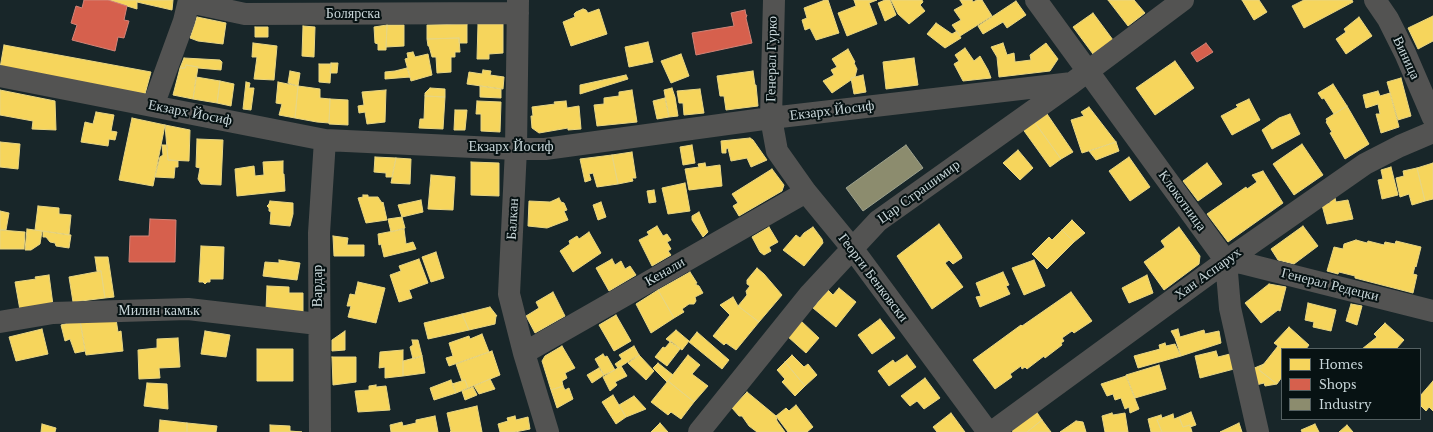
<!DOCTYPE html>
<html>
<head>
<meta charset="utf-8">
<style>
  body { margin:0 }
  #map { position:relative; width:1433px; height:432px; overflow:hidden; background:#182629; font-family:"Libre Baskerville",serif }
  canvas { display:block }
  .legend { position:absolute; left:1281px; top:348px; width:140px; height:72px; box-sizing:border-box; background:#071213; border:1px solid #546062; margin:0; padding:5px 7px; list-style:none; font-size:12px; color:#c8d6d9 }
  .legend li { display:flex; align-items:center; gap:8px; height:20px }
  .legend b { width:20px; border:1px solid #546062 }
</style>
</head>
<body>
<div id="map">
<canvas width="1433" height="432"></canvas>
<ul class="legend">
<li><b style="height:11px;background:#f6d55c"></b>Homes</li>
<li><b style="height:11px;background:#d6604d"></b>Shops</li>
<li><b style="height:11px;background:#8c8c6e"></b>Industry</li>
</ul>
</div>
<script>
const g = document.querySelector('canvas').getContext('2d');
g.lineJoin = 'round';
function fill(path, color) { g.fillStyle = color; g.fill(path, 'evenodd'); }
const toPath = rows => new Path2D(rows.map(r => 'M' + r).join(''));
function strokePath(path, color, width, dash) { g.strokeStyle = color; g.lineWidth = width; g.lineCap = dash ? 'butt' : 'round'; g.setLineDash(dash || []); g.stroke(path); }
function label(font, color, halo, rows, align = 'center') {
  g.font = font + ' "Libre Baskerville",serif'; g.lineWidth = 4; g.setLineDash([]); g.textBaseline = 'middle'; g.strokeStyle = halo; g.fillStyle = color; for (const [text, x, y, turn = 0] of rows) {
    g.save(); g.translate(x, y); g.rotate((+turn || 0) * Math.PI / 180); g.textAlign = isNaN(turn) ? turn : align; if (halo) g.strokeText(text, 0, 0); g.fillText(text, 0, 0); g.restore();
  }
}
const homes = toPath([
  [108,0,137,0,137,9,127,6,108,0],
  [137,0,173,0,172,10,137,2,137,0],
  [825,0,828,0,839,33,816,40,810,28,805,30,802,20,807,18,804,8,825,0],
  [854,0,877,0,869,3,877,24,847,36,838,13,856,6,854,0],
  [885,0,890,0,896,15,885,21,878,3,885,0],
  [891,0,922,0,923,2,920,5,925,11,909,24,898,14,891,0],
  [960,0,972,0,973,2,977,0,982,0,992,16,960,36,952,25,961,20,954,10,963,5,960,0],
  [1108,0,1134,0,1145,13,1128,26,1108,0],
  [1242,0,1259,0,1267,12,1254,20,1242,0],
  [1304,0,1352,0,1353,2,1304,28,1292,6,1304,0],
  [1016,1,1026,15,1007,28,1003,22,983,34,978,26,1016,1],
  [583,9,586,10,588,13,599,9,607,34,571,46,563,22,575,17,574,14,576,12,583,9],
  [1093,13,1113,40,1093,54,1073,27,1093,13],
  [1433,16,1433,41,1418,49,1408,28,1433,16],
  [197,17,226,23,223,44,198,41,190,38,197,17],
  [1359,17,1372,36,1346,54,1336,39,1346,32,1344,29,1359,17],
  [936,23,952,34,957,31,961,38,945,48,927,34,936,23],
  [467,24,467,43,459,43,459,38,427,39,427,25,467,24],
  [478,24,503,24,503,53,489,54,489,59,477,59,478,24],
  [387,25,386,50,378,50,378,44,375,43,374,27,387,25],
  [387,25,404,25,404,46,386,47,387,25],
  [303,26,315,27,314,57,302,56,303,26],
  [255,27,268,27,268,37,255,37,255,27],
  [459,38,460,52,455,52,455,57,451,57,451,72,437,73,436,57,432,57,429,46,428,46,427,39,459,38],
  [648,42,653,62,629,67,625,47,648,42],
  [253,43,277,46,274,80,254,79,257,57,252,57,253,43],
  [1003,43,1007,55,1014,53,1015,62,1031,60,1030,55,1046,43,1058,59,1050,71,999,77,997,57,991,47,1003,43],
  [4,45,151,72,145,94,0,68,4,45],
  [965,48,974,61,980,56,988,70,991,78,963,81,954,64,959,61,955,55,965,48],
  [848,49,855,62,854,63,857,69,855,77,851,78,851,80,832,93,823,81,834,75,831,70,837,67,832,59,848,49],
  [413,52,415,57,428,54,432,75,411,81,405,59,408,58,407,53,413,52],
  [681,54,689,76,671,83,661,61,681,54],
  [184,58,220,60,222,62,221,70,198,68,198,67,186,65,185,68,180,68,184,58],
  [914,58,918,85,886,89,883,62,914,58],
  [1175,61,1194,88,1155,115,1136,88,1175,61],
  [331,63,338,63,337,73,330,73,331,63],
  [319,64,331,64,330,83,319,82,319,64],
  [186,65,198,67,193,99,173,95,180,68,185,68,186,65],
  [407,68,410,77,385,79,385,72,395,71,407,68],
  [483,70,491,71,490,75,504,77,503,89,467,84,469,72,482,74,483,70],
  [290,71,300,73,298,86,288,83,290,71],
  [753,71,755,85,756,85,758,106,726,110,724,96,720,96,717,76,753,71],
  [626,75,628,79,580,94,580,85,626,75],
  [863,75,866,92,854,94,851,78,863,75],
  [196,77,220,81,217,103,193,99,196,77],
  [1401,78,1411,116,1398,120,1387,82,1401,78],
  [220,81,234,84,231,106,217,103,220,81],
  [246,82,250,83,249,88,254,88,251,110,243,109,246,82],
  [278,82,298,86,295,118,279,115,282,104,276,103,278,82],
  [1333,84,1347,106,1334,114,1324,98,1322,99,1318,93,1333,84],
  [298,86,320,89,320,98,330,99,329,123,317,122,295,118,298,86],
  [480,86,501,89,501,98,480,97,480,86],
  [430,88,445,89,445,97,425,96,425,93,430,88],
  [672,88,675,97,678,116,669,117,664,90,672,88],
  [700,89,704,113,684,115,683,103,679,103,677,91,700,89],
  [0,90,55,101,56,130,32,129,33,121,0,115,0,90],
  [386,90,385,122,367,124,365,112,359,113,358,106,364,105,362,92,386,90],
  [632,90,637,122,597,126,594,105,604,104,604,98,619,96,619,92,632,90],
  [1378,91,1380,96,1390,93,1399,127,1381,133,1376,114,1380,114,1378,104,1366,108,1363,95,1378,91],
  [425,96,445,97,443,129,419,128,420,119,424,119,425,96],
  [665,98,669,117,657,119,653,101,665,98],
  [330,99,348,100,348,125,329,124,330,99],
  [1249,99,1260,120,1232,135,1221,116,1238,107,1236,105,1249,99],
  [477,101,501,102,500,132,481,131,481,114,476,114,477,101],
  [566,101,567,108,579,106,581,129,568,130,568,128,539,133,532,128,531,116,533,116,532,107,555,104,554,102,566,101],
  [1347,106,1369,144,1345,159,1330,133,1332,132,1326,122,1327,121,1326,119,1347,106],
  [1089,107,1116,142,1082,153,1071,120,1084,116,1081,112,1089,107],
  [455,110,467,110,465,130,454,130,455,110],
  [1045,111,1073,152,1061,159,1033,120,1045,111],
  [96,112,114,115,111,131,117,132,115,140,109,139,108,146,81,142,85,122,93,124,96,112],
  [1290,114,1300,134,1272,149,1262,130,1279,118,1290,114],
  [132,118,165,125,153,186,119,180,132,118],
  [1033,120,1061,159,1050,167,1022,128,1033,120],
  [165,125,190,130,189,161,168,160,165,125],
  [750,138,753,140,767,160,751,167,747,158,731,161,728,148,726,149,726,153,722,153,721,141,750,138],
  [197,139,223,140,221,185,201,184,198,179,200,168,196,167,197,139],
  [0,142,20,144,18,169,0,167,0,142],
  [1116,142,1119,151,1096,160,1089,151,1116,142],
  [1302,144,1323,175,1294,195,1273,164,1302,144],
  [162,145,167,145,168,160,178,161,178,167,175,167,174,178,155,177,160,157,163,155,162,145],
  [692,145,695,163,683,165,680,147,692,145],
  [1018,150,1033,168,1020,180,1003,163,1018,150],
  [632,152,636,178,632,178,633,181,618,184,612,155,632,152],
  [612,155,618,184,597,187,593,173,589,174,591,180,585,182,580,159,612,155],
  [375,157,396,158,392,177,386,177,386,173,374,172,375,157],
  [1129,157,1150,187,1130,201,1109,171,1129,157],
  [396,158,411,159,410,184,391,183,396,158],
  [283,161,283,174,284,174,285,191,237,196,235,169,254,166,255,176,264,175,263,162,283,161],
  [471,162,499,163,499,196,471,195,471,162],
  [705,163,706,167,720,165,722,186,689,190,685,169,699,167,698,164,705,163],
  [1207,163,1222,184,1198,201,1183,181,1207,163],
  [1433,163,1433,199,1425,201,1417,168,1433,163],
  [1391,167,1398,195,1382,199,1378,180,1383,179,1381,170,1391,167],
  [1417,168,1425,201,1412,205,1409,194,1400,197,1396,178,1404,176,1403,171,1417,168],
  [772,169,784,185,782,191,739,216,733,206,738,203,732,194,772,169],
  [1263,171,1283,203,1228,242,1207,214,1246,187,1247,189,1257,182,1252,175,1263,171],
  [431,175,455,177,453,210,428,209,431,175],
  [685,183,690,211,668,214,662,188,685,183],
  [654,190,656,202,649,203,647,191,654,190],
  [363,195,368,195,368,197,378,197,382,203,383,202,387,220,366,223,358,198,363,197,363,195],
  [559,198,561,202,564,203,567,210,564,211,568,220,547,228,528,226,529,201,550,202,559,198],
  [1335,198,1336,202,1348,200,1353,219,1327,224,1322,205,1330,203,1329,199,1335,198],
  [421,200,423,212,402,217,398,205,421,200],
  [270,201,293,203,293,214,290,226,270,224,271,212,269,211,269,208,267,206,269,204,270,201],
  [601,202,606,217,598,220,593,205,601,202],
  [38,206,59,208,59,214,71,215,69,235,35,230,38,206],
  [0,211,9,213,6,230,0,230,0,211],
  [699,212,708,232,703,237,692,220,692,216,699,212],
  [402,217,405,228,391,232,388,219,402,217],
  [1072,220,1085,233,1074,242,1062,230,1072,220],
  [939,224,961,255,962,258,953,264,949,260,945,263,963,287,932,309,897,256,939,224],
  [657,226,663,236,667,234,671,240,667,242,671,249,668,251,671,255,652,266,639,240,649,235,647,232,657,226],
  [1303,226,1318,246,1294,264,1278,260,1271,249,1303,226],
  [769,227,778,242,769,247,771,251,764,255,760,252,752,237,769,227],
  [813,227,822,239,823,243,804,266,783,250,796,235,800,238,804,233,813,227],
  [1179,227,1200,256,1199,264,1164,290,1144,262,1165,247,1161,241,1179,227],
  [27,229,42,231,40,244,31,250,25,250,27,229],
  [404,229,406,244,413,242,416,249,384,257,381,244,379,245,378,234,404,229],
  [0,230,25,232,24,249,0,249,0,230],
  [1062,230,1074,242,1047,269,1032,254,1049,237,1052,240,1062,230],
  [43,231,71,235,69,248,56,246,55,243,50,242,46,237,43,237,43,231],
  [589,232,601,253,573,272,560,251,570,244,569,241,577,236,579,239,589,232],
  [333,236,348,238,347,245,364,245,364,256,334,256,333,236],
  [1356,240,1367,243,1368,241,1384,245,1385,242,1395,244,1396,241,1421,247,1416,267,1415,266,1413,274,1417,275,1413,293,1355,278,1355,276,1339,272,1338,274,1327,271,1334,247,1343,249,1344,244,1356,240],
  [201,246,224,247,223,279,210,279,210,282,207,282,205,284,203,282,199,282,201,246],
  [436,252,444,278,431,282,422,257,436,252],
  [95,257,108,257,114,297,105,298,101,271,97,271,95,257],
  [419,259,428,283,409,290,412,298,399,302,390,275,401,271,399,266,419,259],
  [612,259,615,265,621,261,625,269,630,266,636,275,609,291,596,268,612,259],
  [279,260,300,263,297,280,263,276,265,262,279,263,279,260],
  [1034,260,1045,286,1024,295,1012,268,1034,260],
  [757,268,764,274,782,295,759,322,738,306,747,295,746,291,750,286,747,284,747,280,757,268],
  [101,271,105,298,73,302,69,277,101,271],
  [690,272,697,283,695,284,699,286,703,293,695,297,696,301,694,304,689,304,682,309,684,312,674,318,658,290,690,272],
  [1003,272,1009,285,1006,286,1010,294,980,307,976,297,981,296,976,283,1003,272],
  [49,275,53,305,20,310,15,282,36,279,35,277,49,275],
  [1147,275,1153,293,1129,303,1122,288,1147,275],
  [358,282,385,288,376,323,348,317,351,306,347,306,350,294,355,295,358,282],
  [1269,284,1286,287,1280,311,1278,310,1261,323,1245,303,1269,284],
  [267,286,289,287,289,293,303,293,303,313,266,310,267,286],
  [839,288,856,302,836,327,813,308,828,290,833,295,839,288],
  [658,290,674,318,651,333,636,304,658,290],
  [553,292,565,316,535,333,526,316,539,308,536,302,553,292],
  [1071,292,1092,321,1074,333,1072,331,1062,338,1064,341,1061,343,1062,345,1045,358,1044,356,1027,369,1025,367,1022,369,1021,366,1010,374,1012,377,995,389,973,360,1021,325,1022,326,1071,292],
  [733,297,738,306,759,322,736,350,726,343,724,345,713,336,730,315,720,305,733,297],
  [1308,303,1336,310,1331,331,1313,327,1314,322,1305,320,1308,303],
  [1351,304,1362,306,1357,325,1346,321,1351,304],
  [490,307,497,316,496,316,495,324,469,330,462,314,490,307],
  [462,314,469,330,428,339,424,323,462,314],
  [616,315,631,341,614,351,599,325,616,315],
  [116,319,118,332,121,331,123,351,86,355,80,320,116,319],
  [880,319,895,338,872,354,858,335,880,319],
  [80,320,85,351,75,353,70,339,65,341,61,325,80,320],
  [800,320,819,338,806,353,787,336,800,320],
  [1385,323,1404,340,1396,349,1362,349,1377,337,1374,334,1385,323],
  [1289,327,1309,345,1306,349,1282,349,1274,343,1289,327],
  [42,329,48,354,16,361,9,337,42,329],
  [1178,329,1180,337,1204,330,1205,334,1219,331,1221,343,1181,356,1175,338,1171,331,1178,329],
  [676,330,689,341,682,350,666,339,676,330],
  [205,331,230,335,226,357,201,354,205,331],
  [345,331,345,350,332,351,332,340,345,331],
  [697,332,729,360,722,369,689,342,697,332],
  [482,334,489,352,449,366,446,358,453,356,449,343,469,336,470,339,482,334],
  [178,338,180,367,159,368,160,378,139,379,138,350,157,348,157,339,178,338],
  [412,340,418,340,422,356,413,359,410,347,413,345,412,340],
  [671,341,680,349,667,366,655,357,663,347,665,348,671,341],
  [1165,343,1166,346,1175,344,1181,356,1138,368,1134,356,1160,349,1159,345,1165,343],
  [562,346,575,368,565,373,567,378,562,381,563,386,551,390,542,361,545,356,562,346],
  [634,346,639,355,618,368,615,364,622,359,619,355,634,346],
  [1278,346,1282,349,1282,377,1277,384,1259,370,1278,346],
  [257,349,293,349,293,381,257,381,257,349],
  [403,350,403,376,385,378,385,367,379,368,380,352,403,350],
  [492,351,500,375,468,388,465,380,462,381,456,364,492,351],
  [1216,351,1218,357,1230,354,1234,369,1200,378,1195,356,1216,351],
  [603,354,605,357,607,356,615,370,604,375,595,359,603,354],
  [639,355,654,371,646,380,628,363,639,355],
  [688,355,700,365,692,374,708,386,694,402,668,381,688,355],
  [792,355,804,367,808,364,817,375,805,386,785,362,792,355],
  [907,355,916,367,889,386,878,371,893,360,895,363,907,355],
  [422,356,425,373,403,376,403,361,422,356],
  [332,357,356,357,356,382,333,385,332,357],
  [785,362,805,386,795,396,782,382,785,379,777,370,785,362],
  [658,363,673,375,667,382,653,368,658,363],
  [1264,364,1259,370,1277,384,1265,386,1264,383,1256,385,1252,369,1264,364],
  [1159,365,1166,389,1135,398,1126,375,1159,365],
  [621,366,627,376,615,382,617,385,610,391,603,377,621,366],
  [599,368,604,375,592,383,587,375,599,368],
  [1126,376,1139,409,1130,413,1129,407,1125,409,1121,398,1115,400,1113,394,1107,396,1101,384,1126,376],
  [925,378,940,398,924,409,917,401,910,406,901,396,925,378],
  [490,379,495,389,479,394,474,386,490,379],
  [451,380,456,393,434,400,430,388,451,380],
  [465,380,468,388,456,393,452,384,465,380],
  [668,381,694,402,681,419,671,412,668,415,651,402,668,381],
  [1433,381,1433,411,1429,407,1426,411,1420,405,1420,396,1433,381],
  [147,383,167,384,168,409,144,406,147,383],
  [376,385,376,387,386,386,390,410,358,412,355,391,369,390,369,386,376,385],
  [563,386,565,390,569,388,573,399,557,408,551,390,563,386],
  [473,387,477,395,465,400,462,391,473,387],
  [747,392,776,416,777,421,785,432,757,432,749,426,742,416,739,416,732,408,747,392],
  [613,395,626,417,616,424,602,402,613,395],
  [634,396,646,409,626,417,619,405,634,396],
  [796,405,813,427,807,432,788,432,776,416,786,408,789,411,796,405],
  [477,406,482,432,450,432,451,431,447,413,477,406],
  [1034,408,1042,420,1027,432,1013,432,1009,426,1034,408],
  [1191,412,1196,425,1190,427,1190,425,1183,427,1179,417,1191,412],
  [951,413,965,432,937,432,933,427,951,413],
  [1112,413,1113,415,1125,413,1128,432,1105,432,1102,416,1112,413],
  [1173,414,1174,419,1179,417,1183,427,1190,425,1192,432,1162,432,1157,420,1173,414],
  [1161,415,1162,418,1157,420,1162,432,1151,432,1148,419,1161,415],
  [435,416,438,432,391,432,390,425,402,422,403,426,416,423,416,420,435,416],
  [515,416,516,420,528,417,530,429,515,432,500,432,498,424,508,421,507,418,515,416],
  [160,420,187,423,187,432,159,432,160,420],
  [1042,420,1051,432,1027,432,1042,420],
  [1076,421,1083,422,1086,432,1060,432,1076,421],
  [187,423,217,426,216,432,187,432,187,423],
  [660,423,668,432,651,432,660,423],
  [1239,423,1242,432,1220,432,1239,423],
  [42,424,56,428,55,432,41,432,42,424],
  [1315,424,1319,432,1302,432,1301,430,1315,424],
  [270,425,290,426,290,431,302,432,270,432,270,425],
  [1347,425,1353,432,1339,432,1347,425]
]);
fill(homes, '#f6d55c');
strokePath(homes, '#e8d582', 1);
const shops = toPath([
  [84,0,108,0,127,6,124,20,129,21,124,38,118,37,115,51,72,40,77,25,71,23,76,6,82,8,84,0],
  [745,10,746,15,747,15,746,18,752,43,696,55,692,33,734,26,731,13,745,10],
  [1206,43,1213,52,1197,62,1191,53,1206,43],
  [150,219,176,220,175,262,129,262,130,236,149,236,150,219]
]);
fill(shops, '#d6604d');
strokePath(shops, '#d28377', 1);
const industry = toPath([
  [906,145,923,168,863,211,846,188,906,145]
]);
fill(industry, '#8c8c6e');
strokePath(industry, '#9ea28e', 1);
strokePath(toPath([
  [518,0,516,149,509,294,524,353,548,432],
  [774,0,771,118,777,151,806,192,852,248,988,432],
  [1036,0,1226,261,1230,308,1258,432],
  [1375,0,1388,19,1405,53,1433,118],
  [189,2,245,14,518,13],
  [0,76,325,140,516,149,545,149,771,118,1072,83],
  [153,106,184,21,189,0],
  [1226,261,1242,263,1433,311],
  [0,322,53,313,188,309,318,324],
  [524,353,806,192],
  [320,432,319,233,325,140],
  [699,432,810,294,878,221,1072,83,1183,0],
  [992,432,1226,261,1365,164,1400,146,1433,132]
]), '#535352', 22);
label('14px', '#c8d6d9', '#071213', [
  ["Болярска",353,14],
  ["Виница",1406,58,65],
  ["Генерал Гурко",772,59,-89],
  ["Екзарх Йосиф",832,111,-7],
  ["Екзарх Йосиф",190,113,11],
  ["Екзарх Йосиф",511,147],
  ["Цар Страшимир",919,192,-36],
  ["Клокотница",1182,201,54],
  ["Балкан",513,219,-87],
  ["Кенали",665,272,-30],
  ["Хан Аспарух",1208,274,-36],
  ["Георги Бенковски",873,278,53],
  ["Генерал Редецки",1330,285,14],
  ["Вардар",318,286,-90],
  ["Милин камък",159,311]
]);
</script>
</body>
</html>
